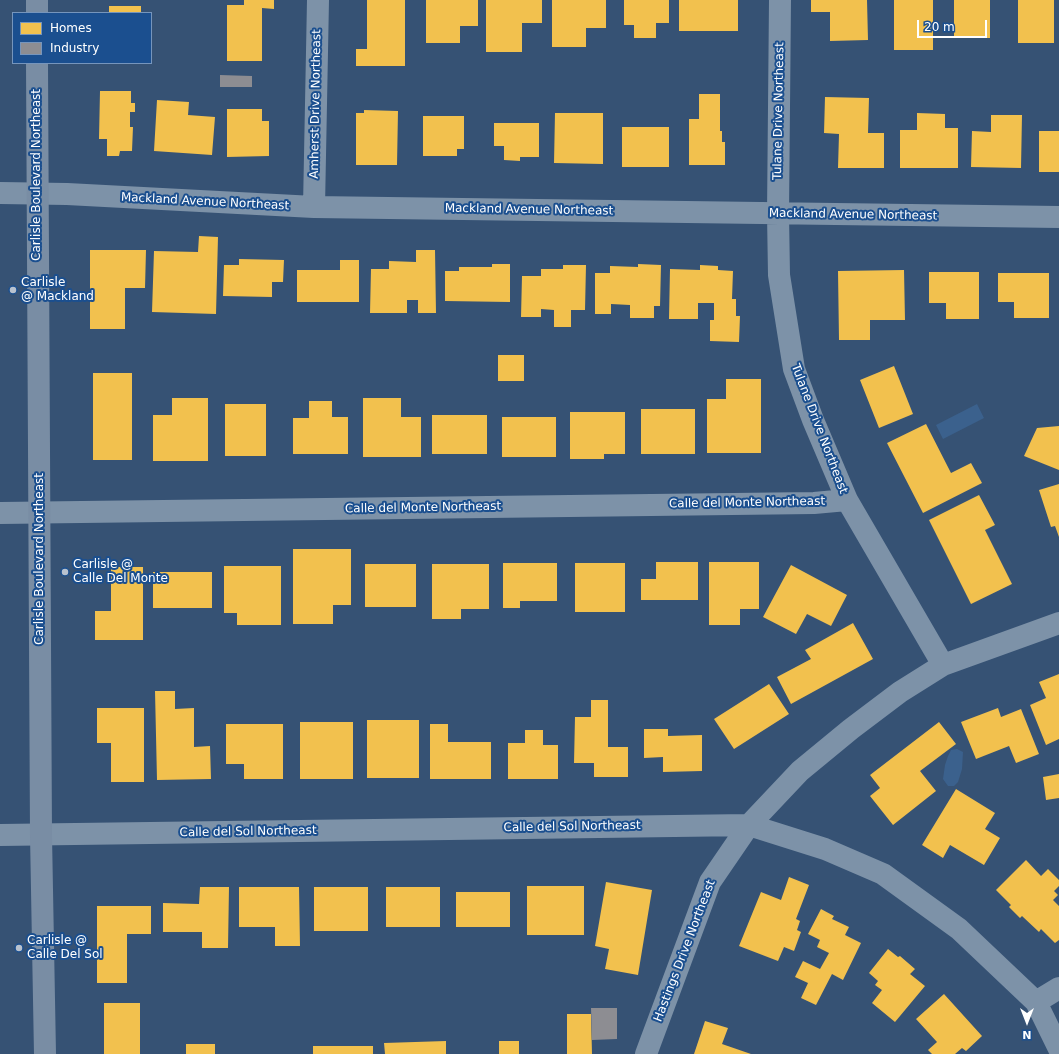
<!DOCTYPE html>
<html>
<head>
<meta charset="utf-8">
<style>
  body { margin:0 }
  #map { position:relative; width:1059px; height:1054px; overflow:hidden; background:#365274; font-family:"DejaVu Sans",sans-serif }
  canvas { display:block }
  .legend { position:absolute; left:12px; top:12px; width:140px; height:52px; box-sizing:border-box; background:#1b4f8f; border:1px solid #7695bc; margin:0; padding:5px 7px; list-style:none; font-size:12px; color:#fff }
  .legend li { display:flex; align-items:center; gap:8px; height:20px }
  .legend b { width:20px; border:1px solid #7695bc }
  .north { position:absolute; left:1007px; top:1002px; width:40px; height:40px; -webkit-text-stroke:3px #1b4f8f; paint-order:stroke; rotate:180deg; font-size:11px; font-weight:700; line-height:16px; text-align:center; color:#fff }
  .north::after { content:''; display:block; margin:auto; width:14px; height:18px; background:#fff; clip-path:polygon(50% 0,100% 100%,50% 72%,0 100%) }
  .scale { position:absolute; left:917px; top:20px; width:70px; height:18px; box-sizing:border-box; border:2px solid #fff; border-top:0; padding-left:5px; font-size:12px; line-height:14px; white-space:nowrap; color:#fff; -webkit-text-stroke:3px #1b4f8f; paint-order:stroke }
</style>
</head>
<body>
<div id="map">
<canvas width="1059" height="1054"></canvas>
<ul class="legend">
<li><b style="height:11px;background:#f2c14e"></b>Homes</li>
<li><b style="height:11px;background:#8d8d92"></b>Industry</li>
</ul>
<div class="north">N</div>
<div class="scale">20 m</div>
</div>
<script>
const g = document.querySelector('canvas').getContext('2d');
g.lineJoin = 'round';
function fill(path, color) { g.fillStyle = color; g.fill(path, 'evenodd'); }
const toPath = rows => new Path2D(rows.map(r => 'M' + r).join(''));
function strokePath(path, color, width, dash) { g.strokeStyle = color; g.lineWidth = width; g.lineCap = dash ? 'butt' : 'round'; g.setLineDash(dash || []); g.stroke(path); }
function label(font, color, halo, rows, align = 'center') {
  g.font = font + ' "DejaVu Sans",sans-serif'; g.lineWidth = 4; g.setLineDash([]); g.textBaseline = 'middle'; g.strokeStyle = halo; g.fillStyle = color; for (const [text, x, y, turn = 0] of rows) {
    g.save(); g.translate(x, y); g.rotate((+turn || 0) * Math.PI / 180); g.textAlign = isNaN(turn) ? turn : align; if (halo) g.strokeText(text, 0, 0); g.fillText(text, 0, 0); g.restore();
  }
}
fill(toPath([
  [977,404,984,418,943,439,936,425],
  [957,749,963,752,962,769,958,782,954,786,948,786,943,779,945,765,948,756,951,750]
]), '#3b618d');
fill(toPath([
  [244,0,274,0,274,9,262,8,262,61,227,61,227,5,244,5],
  [367,0,405,0,405,66,356,66,356,49,367,49],
  [426,0,478,0,478,26,460,26,460,43,426,43],
  [486,0,542,0,542,23,522,23,522,52,486,52],
  [552,0,606,0,606,28,586,28,586,47,552,47],
  [624,0,669,0,669,23,656,23,656,38,634,38,634,25,624,25],
  [679,0,738,0,738,31,679,31],
  [811,0,867,0,868,40,830,41,830,12,811,12],
  [894,0,933,0,933,50,894,50],
  [954,0,990,0,990,38,954,38],
  [1018,0,1054,0,1054,43,1018,43],
  [109,6,141,6,141,13,109,13],
  [100,91,131,91,131,103,135,103,135,112,130,112,130,127,133,127,132,151,120,151,119,156,107,156,107,139,99,139],
  [699,94,720,94,720,131,722,131,722,142,725,142,725,165,689,165,689,119,699,119],
  [825,97,869,98,868,133,884,133,884,168,838,168,839,134,824,133],
  [157,100,189,102,188,115,215,117,212,155,154,151],
  [227,109,262,109,262,121,269,121,269,156,227,157],
  [364,110,398,111,397,165,356,165,356,113,364,113],
  [555,113,603,113,603,164,554,163],
  [917,113,945,114,945,128,958,128,958,168,900,168,900,130,917,130],
  [991,115,1022,115,1021,168,971,167,972,131,991,132],
  [423,116,464,116,464,149,457,149,457,156,423,156],
  [494,123,539,123,539,157,520,157,520,161,504,160,504,146,494,146],
  [622,127,669,127,669,167,622,167],
  [1039,131,1059,131,1059,172,1039,172],
  [199,236,218,237,216,314,152,312,154,251,198,252],
  [90,250,146,250,145,288,125,288,125,329,90,329],
  [416,250,435,250,436,313,418,313,418,300,407,300,407,313,370,313,371,269,389,269,389,261,416,262],
  [239,259,284,260,283,282,272,282,272,297,223,296,224,265,239,265],
  [340,260,359,260,359,302,297,302,297,270,340,270],
  [492,264,510,264,510,302,445,301,445,271,459,271,459,267,492,267],
  [638,264,661,265,660,306,654,306,654,318,630,318,630,305,611,304,611,314,595,314,595,273,610,273,610,266,638,267],
  [563,265,586,265,585,310,571,310,571,327,554,327,554,310,541,309,541,317,521,317,522,276,541,276,541,269,563,269],
  [700,265,718,266,718,270,733,271,732,299,736,299,736,316,740,316,739,342,710,341,710,320,714,320,714,303,698,303,698,319,669,319,670,269,700,270],
  [904,270,905,320,870,320,870,340,839,340,838,271],
  [929,272,979,272,979,319,946,319,946,303,929,303],
  [998,273,1049,273,1049,318,1014,318,1014,302,998,302],
  [498,355,524,355,524,381,498,381],
  [894,366,913,414,879,428,860,380],
  [93,373,132,373,132,460,93,460],
  [726,379,761,379,761,453,707,453,707,399,726,399],
  [172,398,208,398,208,461,153,461,153,415,172,415],
  [363,398,401,398,401,417,421,417,421,457,363,457],
  [309,401,332,401,332,417,348,417,348,454,293,454,293,418,309,418],
  [225,404,266,404,266,456,225,456],
  [641,409,695,409,695,454,641,454],
  [570,412,625,412,625,454,604,454,604,459,570,459],
  [432,415,487,415,487,454,432,454],
  [502,417,556,417,556,457,502,457],
  [926,424,951,473,971,463,982,483,923,513,887,443],
  [1059,426,1059,470,1024,456,1037,428],
  [1059,484,1059,537,1055,526,1051,527,1039,490],
  [979,495,995,525,985,530,1012,584,971,604,929,520],
  [293,549,351,549,351,605,333,605,333,624,293,624],
  [656,562,698,562,698,600,641,600,641,579,656,579],
  [709,562,759,562,759,609,740,609,740,625,709,625],
  [503,563,557,563,557,601,520,601,520,608,503,608],
  [575,563,625,563,625,612,575,612],
  [365,564,416,564,416,607,365,607],
  [432,564,489,564,489,609,461,609,461,619,432,619],
  [791,565,847,595,831,626,807,614,796,634,763,617],
  [224,566,281,566,281,625,237,625,237,613,224,613],
  [111,567,143,567,143,640,95,640,95,611,111,611],
  [153,572,212,572,212,608,153,608],
  [853,623,873,659,791,704,777,677,811,659,805,650],
  [1059,674,1059,739,1046,745,1030,705,1046,698,1039,682],
  [769,684,789,714,734,749,714,719],
  [155,691,175,691,175,709,194,708,194,747,210,746,211,779,157,780],
  [591,700,608,700,608,747,628,747,628,777,594,777,594,763,574,763,575,717,591,717],
  [97,708,144,708,144,782,111,782,111,743,97,743],
  [998,708,1001,717,1021,709,1039,754,1016,763,1009,746,976,759,961,722],
  [367,720,419,720,419,778,367,778],
  [300,722,353,722,353,779,300,779],
  [939,722,956,744,920,771,936,791,893,825,870,796,880,788,870,775],
  [226,724,283,724,283,779,244,779,244,764,226,764],
  [430,724,448,724,448,742,491,742,491,779,430,779],
  [644,729,668,729,668,736,702,735,702,771,663,772,663,757,644,758],
  [525,730,543,730,543,745,558,745,558,779,508,779,508,743,525,743],
  [1059,774,1059,798,1046,800,1043,777],
  [956,789,995,813,985,829,1000,838,984,865,950,845,943,858,922,845],
  [1026,860,1041,876,1048,869,1059,880,1059,886,1054,891,1058,895,1053,900,1059,906,1059,940,1055,943,1041,929,1039,932,1022,916,1020,918,1009,907,1011,905,996,890],
  [789,877,809,885,796,919,800,921,797,930,801,932,794,951,784,947,778,961,739,946,761,892,781,900],
  [606,882,652,890,638,975,605,969,609,949,595,946],
  [527,886,584,886,584,935,527,935],
  [200,887,229,887,228,948,202,948,202,932,163,932,163,903,199,904],
  [239,887,299,887,300,946,275,946,275,927,239,927],
  [314,887,368,887,368,931,314,931],
  [386,887,440,887,440,927,386,927],
  [456,892,510,892,510,927,456,927],
  [97,906,151,906,151,934,127,934,127,983,97,983],
  [821,909,834,916,832,919,849,927,845,935,861,943,843,980,832,974,816,1005,801,998,808,983,795,977,803,961,820,969,829,953,817,947,820,940,808,934],
  [888,949,898,957,900,956,915,969,910,974,925,986,895,1022,872,1003,882,990,875,985,878,981,869,973],
  [944,994,982,1036,966,1051,962,1048,955,1054,932,1054,928,1050,937,1042,916,1019],
  [104,1003,140,1003,140,1054,104,1054],
  [567,1014,591,1014,592,1054,567,1054],
  [705,1021,728,1028,722,1044,751,1054,694,1054],
  [446,1041,446,1054,385,1054,384,1043],
  [499,1041,519,1041,519,1054,499,1054],
  [186,1044,215,1044,215,1054,186,1054],
  [313,1046,373,1046,373,1054,313,1054]
]), '#f2c14e');
fill(toPath([
  [220,75,252,76,252,87,220,87],
  [591,1008,617,1008,617,1039,592,1040]
]), '#8d8d92');
strokePath(toPath([
  [780,0,778,214,779,275,794,369,813,420,847,500,943,665],
  [0,193,67,194,314,207,1059,217],
  [314,207,318,0],
  [0,513,814,503,847,500],
  [0,835,749,825,825,849,883,874,959,929,1036,1002,1059,1049],
  [1036,1002,1059,988],
  [646,1054,710,882,749,825,800,771,851,729,900,692,943,665,1059,623]
]), '#7d92a8', 22);
strokePath(toPath([
  [37,0,37,13],
  [37,63,41,835,45,1054]
]), '#798da4', 22);
for (const [x, y, r, color] of [
  [13,290,4,"#b9c2ce"],
  [65,572,4,"#b9c2ce"],
  [19,948,4,"#b9c2ce"]
]) { const dot = new Path2D(); dot.arc(x, y, r, 0, 2 * Math.PI); g.fillStyle = color; g.fill(dot); strokePath(dot, '#1b4f8f', 1.5); }
label('12px', '#fff', '#1b4f8f', [
  ["Amherst Drive Northeast",316,104,-89],
  ["Tulane Drive Northeast",779,111,-89],
  ["Carlisle Boulevard Northeast",37,175,-90],
  ["Mackland Avenue Northeast",205,202,3],
  ["Mackland Avenue Northeast",529,210,1],
  ["Mackland Avenue Northeast",853,215,1],
  ["Tulane Drive Northeast",819,429,69],
  ["Calle del Monte Northeast",747,503,-1],
  ["Calle del Monte Northeast",423,508,-1],
  ["Carlisle Boulevard Northeast",40,559,-90],
  ["Calle del Sol Northeast",572,827,-1],
  ["Calle del Sol Northeast",248,832,-1],
  ["Hastings Drive Northeast",685,951,-69]
]);
label('12px', '#fff', '#1b4f8f', [
  ["Carlisle",21,283],
  ["@ Mackland",21,297],
  ["Carlisle @",73,565],
  ["Calle Del Monte",73,579],
  ["Carlisle @",27,941],
  ["Calle Del Sol",27,955]
], 'left');
</script>
</body>
</html>
